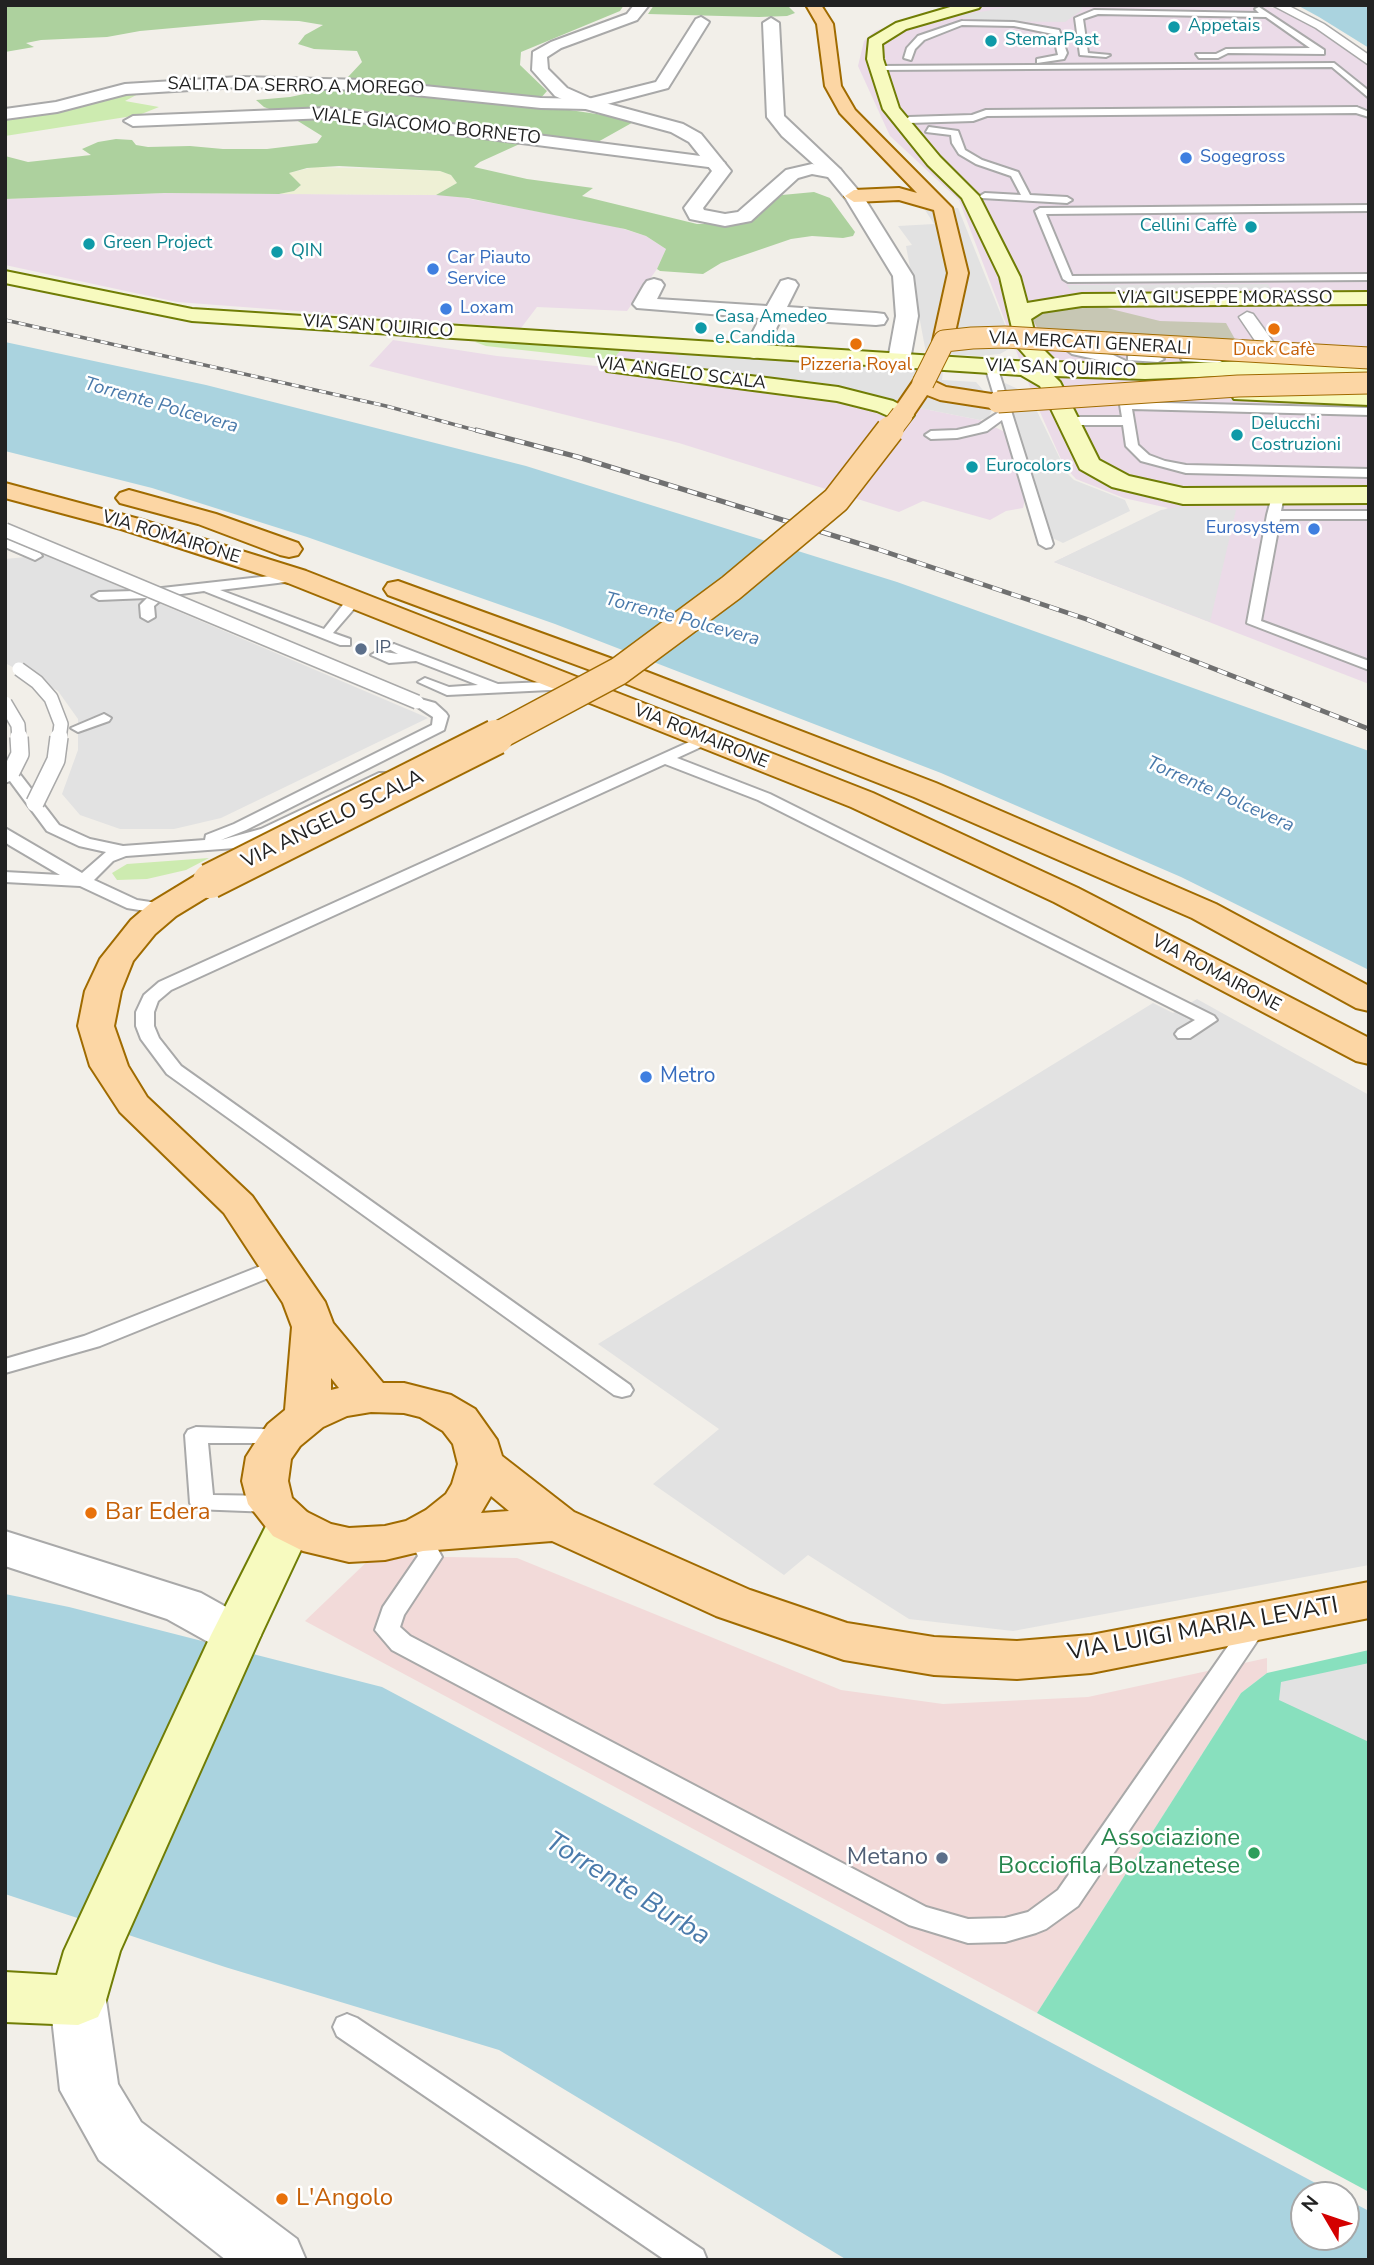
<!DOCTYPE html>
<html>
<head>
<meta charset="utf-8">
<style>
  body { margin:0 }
  #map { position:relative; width:1374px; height:2265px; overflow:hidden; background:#f2efe9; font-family:"Nunito Sans",sans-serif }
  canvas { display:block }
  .frame { position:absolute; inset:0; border:7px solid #222; pointer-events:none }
  .north { position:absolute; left:1290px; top:2181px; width:70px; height:70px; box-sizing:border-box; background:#fff; border:2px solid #a7a7a7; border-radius:50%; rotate:309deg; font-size:19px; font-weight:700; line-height:28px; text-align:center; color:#222 }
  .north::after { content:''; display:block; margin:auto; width:24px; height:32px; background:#d40000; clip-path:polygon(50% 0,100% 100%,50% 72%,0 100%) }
</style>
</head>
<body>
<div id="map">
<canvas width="1374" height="2265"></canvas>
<div class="frame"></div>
<div class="north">N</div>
</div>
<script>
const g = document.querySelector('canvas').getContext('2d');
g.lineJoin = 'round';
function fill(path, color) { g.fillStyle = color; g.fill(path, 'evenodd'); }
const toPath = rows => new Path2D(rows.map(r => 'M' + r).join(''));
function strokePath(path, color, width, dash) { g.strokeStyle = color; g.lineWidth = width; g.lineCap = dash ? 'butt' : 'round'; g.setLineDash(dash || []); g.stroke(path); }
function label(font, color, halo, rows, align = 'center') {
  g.font = font + ' "Nunito Sans",sans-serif'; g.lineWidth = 5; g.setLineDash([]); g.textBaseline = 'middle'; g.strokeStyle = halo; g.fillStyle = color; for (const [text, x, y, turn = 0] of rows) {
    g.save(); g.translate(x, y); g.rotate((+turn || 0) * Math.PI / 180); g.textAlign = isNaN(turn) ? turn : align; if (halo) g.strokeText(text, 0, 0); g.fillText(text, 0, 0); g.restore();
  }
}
fill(toPath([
  [373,1556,517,1558,841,1690,943,1704,1088,1697,1267,1658,1267,1673,1241,1693,1037,2013,305,1621]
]), '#f2dad9');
fill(toPath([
  [952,5,1257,5,1280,9,1312,26,1369,66,1369,684,1054,562,1168,508,1124,498,1076,479,1064,466,1036,403,959,200,890,136,858,66,864,41,875,31],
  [165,193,449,195,611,225,646,236,666,249,657,269,627,311,537,307,521,328,177,302,5,265,5,199],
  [393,340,497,356,606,367,621,350,673,353,680,358,670,373,874,399,980,420,1007,433,1027,490,1023,508,1006,511,990,520,923,501,899,512,679,443,369,366]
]), '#ebdbe8');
fill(toPath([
  [1072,307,1107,308,1160,321,1226,323,1236,341,1040,333,1033,320,1045,311]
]), '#c7c7b4');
fill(toPath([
  [315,167,440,171,451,175,457,183,436,195,279,194,294,191,301,185,288,173]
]), '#eef0d5');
fill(toPath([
  [123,92,140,93,125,101,159,107,139,115,5,136,5,117],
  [478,341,621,350,612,360,486,346,475,342],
  [209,858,186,870,147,879,117,880,112,873,127,864]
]), '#cdebb0');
fill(toPath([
  [5,5,624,5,620,11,521,52,520,65,547,91,540,99,412,84,360,81,348,77,362,62,357,51,314,49,298,44,305,35,323,25,299,21,262,20,140,31,107,37,41,40,26,43,34,47,5,52],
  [654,5,787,5,795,13,787,16,759,17,648,14],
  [337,87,489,98,637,120,596,143,524,142,480,162,474,167,527,179,593,188,582,196,697,224,737,223,758,217,775,199,782,195,814,192,830,198,855,232,853,236,843,238,812,236,791,239,721,263,703,274,660,271,657,269,666,249,646,236,625,229,468,198,436,195,457,183,451,175,440,171,339,166,307,168,289,173,301,185,294,191,279,194,165,193,5,199,5,156,28,162,91,155,82,149,98,142,116,139,132,140,136,145,148,147,190,146,223,149,267,149,317,143,322,136,293,118,264,107,256,100,290,97]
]), '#add19e');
fill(toPath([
  [1369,1650,1369,2192,1037,2013,1241,1693,1267,1673]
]), '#88e0be');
fill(toPath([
  [1014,6,1081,6,1082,10,1065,22,985,21,958,16],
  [958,208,1012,342,1012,347,1000,354,980,356,926,353,906,246,912,245,898,226,934,224,925,210],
  [1268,284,1271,289,1070,290,1067,285],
  [673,353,943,371,942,380,976,382,995,404,988,418,980,420,874,399,670,374,679,358],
  [1005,383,1020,390,1033,403,1067,473,1074,480,1125,500,1130,511,1063,543,1048,536,1003,393],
  [1179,507,1236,510,1210,622,1054,562,1161,510],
  [46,555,428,718,221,818,174,829,120,829,80,815,62,794,78,750,78,719,58,691,5,663,5,559],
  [1197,999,1369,1095,1369,1565,1013,1631,909,1619,808,1555,784,1575,653,1484,719,1429,598,1344,1153,1003,1173,1013],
  [1369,1663,1369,1742,1279,1700,1281,1682]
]), '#e2e2e2');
fill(toPath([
  [1297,5,1369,5,1369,48,1319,17],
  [5,342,206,385,526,466,897,582,1369,751,1369,970,1181,877,941,773,555,624,307,537,152,488,5,451],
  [5,1594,69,1607,382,1687,1338,2195,1304,2195,1304,2237,1346,2237,1346,2199,1369,2211,1369,2260,847,2260,499,2050,225,1967,5,1894]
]), '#aad3df');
const service = toPath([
  [1259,7,1324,50,1324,54,1228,53,1218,58,1199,58,1196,54,1216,54,1226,49,1310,48,1266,17,1098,14,1083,19,1088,53,1110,55,1106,57,1080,55,1075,18,1094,10,1259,13,1255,9,1259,7],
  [962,21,1014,22,1059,30,1067,53,1064,59,1037,63,1037,59,1058,55,1053,34,1014,26,962,25,924,40,915,49,911,60,904,58,907,48,918,36,962,21],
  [1334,63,1369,91,1369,98,1332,67,878,70,874,68,878,66,1334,63],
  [1357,107,1369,112,1369,117,1356,113,987,116,973,121,909,123,905,120,909,117,972,115,986,110,1357,107],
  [929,127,958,131,965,150,982,160,1018,172,1030,195,1067,197,1072,200,1067,203,982,198,980,196,985,193,1021,195,1011,176,976,164,959,154,952,143,951,135,926,132,929,127],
  [1369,205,1369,211,1046,214,1072,276,1369,274,1369,280,1068,282,1063,279,1035,211,1040,208,1369,205],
  [1066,343,1079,349,1113,355,1128,362,1122,365,1072,354,1061,346,1066,343],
  [1132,355,1158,356,1164,359,1158,362,1128,360,1128,356,1132,355],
  [1187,356,1218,357,1224,360,1218,363,1183,361,1181,359,1187,356],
  [987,364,997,366,1053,544,1051,547,1046,548,1039,544,1002,420,987,431,957,438,931,439,925,435,931,431,957,430,979,425,999,412,985,366,987,364],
  [1126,402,1369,408,1369,415,1132,409,1138,445,1149,455,1165,461,1186,465,1369,469,1369,477,1186,473,1141,461,1126,446,1123,425,1068,425,1062,421,1068,417,1122,417,1120,405,1126,402],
  [1278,492,1284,496,1281,511,1369,511,1369,519,1280,519,1261,621,1369,661,1369,670,1247,623,1267,515,1272,496,1278,492],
  [5,538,40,553,42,556,35,560,5,547,5,538],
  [297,573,302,574,302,580,220,590,324,629,349,597,359,597,359,603,333,633,350,639,350,645,340,645,204,591,166,596,154,606,155,617,148,621,141,617,140,605,147,598,99,600,92,596,99,592,135,591,297,573],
  [394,644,498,684,570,681,577,685,570,689,447,695,418,682,425,678,449,687,478,685,416,661,389,663,371,655,378,651,398,654,387,648,394,644],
  [417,698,435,703,446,713,448,716,444,730,246,830,221,840,261,829,379,773,389,773,392,776,389,779,273,835,235,848,126,856,113,861,94,880,137,900,170,905,172,909,170,913,164,914,127,908,80,886,5,882,5,872,60,875,9,845,5,842,5,828,82,873,106,852,79,846,47,831,10,781,5,783,6,769,16,769,59,825,90,839,123,846,205,840,206,835,234,824,432,725,433,717,410,702,417,698],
  [104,714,111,718,109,721,78,732,71,728,104,714],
  [709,733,714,735,717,738,714,741,677,758,770,794,1214,1016,1217,1020,1190,1038,1178,1038,1175,1034,1178,1030,1195,1020,758,800,665,764,171,990,158,1001,154,1012,154,1026,159,1038,181,1066,630,1385,633,1390,630,1395,622,1397,614,1395,167,1074,141,1039,136,1026,136,1012,144,995,159,982,709,733],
  [281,1258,288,1260,291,1265,288,1270,100,1346,5,1373,5,1359,84,1336,281,1258],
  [196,1427,292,1430,295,1435,292,1440,284,1443,208,1443,213,1495,271,1496,279,1498,283,1504,279,1510,271,1512,194,1509,190,1503,185,1435,188,1430,196,1427],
  [419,1527,427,1529,442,1557,404,1615,400,1627,410,1636,926,1907,968,1919,1005,1918,1028,1912,1058,1890,1249,1616,1258,1613,1267,1616,1270,1622,1078,1906,1046,1929,1036,1933,1005,1942,968,1943,909,1925,392,1650,375,1630,383,1607,418,1556,407,1535,411,1529,419,1527],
  [347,2014,357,2018,703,2250,707,2260,665,2260,337,2036,333,2027,337,2018,347,2014]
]);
const pedestrian = toPath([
  [1272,5,1287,5,1324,24,1369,55,1369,65,1316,28,1272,5],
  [1247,312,1253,314,1274,343,1276,347,1274,351,1262,351,1239,317,1247,312]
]);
const minor = toPath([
  [701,17,709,22,668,88,588,109,541,108,366,90,239,87,126,94,57,112,5,119,5,109,56,102,125,84,239,77,366,80,541,98,588,99,656,82,696,19,701,17],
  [771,18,779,23,784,116,840,169,843,173,840,177,828,177,782,136,767,117,763,23,771,18],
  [327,108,716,158,725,163,716,168,327,118,133,126,124,121,133,116,327,108],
  [654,279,661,281,664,285,657,299,767,306,781,281,788,279,795,281,798,285,787,307,876,313,884,314,887,319,884,324,876,325,781,319,762,356,754,358,746,356,743,351,760,318,637,308,633,304,644,285,647,281,654,279],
  [5,1531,201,1593,253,1622,261,1635,253,1648,236,1653,219,1648,167,1619,5,1566,5,1531],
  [78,1975,98,1983,106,2000,118,2084,141,2122,297,2239,306,2260,226,2260,99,2160,60,2090,50,2000,58,1983,78,1975]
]);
const tertiary = toPath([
  [634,5,649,5,637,20,561,48,547,57,548,69,567,88,594,100,683,124,701,134,731,171,703,208,704,210,725,214,738,212,786,170,812,164,840,169,863,196,913,276,918,316,910,360,907,365,899,367,891,365,888,360,896,316,893,276,846,199,828,177,812,174,798,178,751,221,725,226,690,219,684,208,712,171,689,142,671,132,582,108,555,96,532,70,533,52,551,42,627,14,634,5]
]);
const secondary = toPath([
  [957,5,981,5,979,8,906,29,882,44,883,59,899,108,940,157,979,196,1020,277,1027,303,1082,294,1369,292,1369,304,1082,306,1042,312,1031,319,1037,343,1056,362,1145,365,1248,361,1369,363,1369,377,1248,375,1145,379,1054,376,1060,382,1099,460,1129,476,1183,488,1369,487,1369,503,1183,504,1112,487,1080,469,1040,386,1021,375,192,321,5,283,5,271,192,309,1031,362,1016,345,1000,277,962,198,928,165,883,109,867,59,869,39,896,23,957,5],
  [615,359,838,387,893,401,910,410,914,415,910,420,902,422,877,411,837,401,607,371,604,366,607,361,615,359],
  [1242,387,1369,391,1369,405,1234,399,1231,394,1234,389,1242,387],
  [290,1507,307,1512,313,1524,261,1635,120,1951,106,2000,98,2017,78,2025,5,2022,5,1972,57,1975,64,1951,211,1635,267,1524,273,1512,290,1507]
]);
const primary = toPath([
  [806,5,821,5,833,24,841,86,855,110,952,208,968,273,952,346,944,348,936,346,933,341,948,273,934,210,899,200,854,202,845,196,854,190,899,188,917,193,840,113,825,86,817,24,806,5],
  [923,376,946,387,998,395,1006,397,1010,402,1006,407,998,409,940,400,927,395,910,420,894,420,890,415,912,383,915,378,923,376],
  [5,483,139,519,306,571,873,793,1078,888,1369,1038,1369,1064,1356,1061,1054,902,851,807,288,583,121,529,5,498,5,483],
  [129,490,216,514,298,543,302,549,298,555,289,557,280,555,198,524,120,503,116,498,120,493,129,490],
  [398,581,629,665,936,783,1216,904,1369,986,1369,1011,1356,1008,1192,918,914,797,609,677,388,595,384,589,388,583,398,581],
  [210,871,222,874,227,881,222,888,176,916,155,934,133,961,121,991,114,1026,128,1066,147,1097,252,1196,325,1302,333,1323,383,1383,404,1383,451,1395,475,1409,497,1440,502,1456,574,1512,750,1590,847,1623,934,1637,1017,1641,1091,1635,1369,1582,1369,1618,1091,1673,1017,1679,934,1675,844,1660,716,1616,552,1541,423,1551,385,1560,349,1562,303,1551,273,1536,248,1504,242,1481,246,1457,253,1446,268,1424,285,1410,292,1327,283,1303,224,1213,120,1112,90,1066,78,1026,85,991,100,959,131,920,152,902,198,874,210,871],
  [331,1378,339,1388,331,1390,331,1378],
  [371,1412,404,1413,420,1417,443,1431,453,1444,458,1464,452,1484,446,1494,426,1510,406,1521,385,1526,349,1528,331,1524,307,1512,292,1498,288,1481,291,1459,300,1446,323,1427,347,1416,371,1412],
  [491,1496,509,1511,481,1513,491,1496]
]);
strokePath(service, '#a9a9a9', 4);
strokePath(pedestrian, '#a9a9a9', 3);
strokePath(minor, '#a9a9a9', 4);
strokePath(tertiary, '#a9a9a9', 4);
strokePath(secondary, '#707d05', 4);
strokePath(primary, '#a06b00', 4);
fill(service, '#fff');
fill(pedestrian, '#fff');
fill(minor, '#fff');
fill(tertiary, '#fff');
fill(secondary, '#f7fabf');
fill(primary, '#fcd6a4');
const railFar1 = toPath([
  [5,320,386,406,482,432]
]);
const rail = toPath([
  [476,430,578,457,877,549,1086,619,1369,729]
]);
strokePath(railFar1, '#707070', 3.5);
strokePath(rail, '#707070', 5);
strokePath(railFar1, '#fff', 2.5, [7]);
strokePath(rail, '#fff', 3.5, [10]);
const serviceBridgeFar1 = toPath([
  [5,530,417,702],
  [19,669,37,682,51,698,61,724,59,739],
  [5,703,18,725,19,739]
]);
const serviceBridge = toPath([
  [11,772,20,754,19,737],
  [35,803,56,760,59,737]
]);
const primaryBridgeFar2 = toPath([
  [923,383,944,341,972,338,1005,337,1369,358],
  [998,402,1238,386,1369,383],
  [889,432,902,415]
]);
const primaryBridgeFar1 = toPath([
  [492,739,619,671,731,588,836,500,890,430]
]);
const primaryBridge = toPath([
  [210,881,496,737]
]);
strokePath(serviceBridgeFar1, '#a9a9a9', 16, []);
strokePath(serviceBridge, '#a9a9a9', 20, []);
strokePath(primaryBridgeFar2, '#a06b00', 23, []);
strokePath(primaryBridgeFar1, '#a06b00', 30, []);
strokePath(primaryBridge, '#a06b00', 38, []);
strokePath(serviceBridgeFar1, '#fff', 13);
strokePath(serviceBridge, '#fff', 17);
strokePath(primaryBridgeFar2, '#fcd6a4', 21);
strokePath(primaryBridgeFar1, '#fcd6a4', 27);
strokePath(primaryBridge, '#fcd6a4', 34);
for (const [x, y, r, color] of [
  [1174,27,7,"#0f9aa8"],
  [991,41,7,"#0f9aa8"],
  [1186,158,7,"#3f7fe0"],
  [1251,227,7,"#0f9aa8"],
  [89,244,7,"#0f9aa8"],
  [277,252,7,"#0f9aa8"],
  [433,269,7,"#3f7fe0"],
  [446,309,7,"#3f7fe0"],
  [701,328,7,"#0f9aa8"],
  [1274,329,7,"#e8710a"],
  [856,344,7,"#e8710a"],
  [1237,435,7,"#0f9aa8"],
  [972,467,7,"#0f9aa8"],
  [1314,529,7,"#3f7fe0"],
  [361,649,7,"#5c6f8a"],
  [646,1077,7,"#3f7fe0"],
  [91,1513,7,"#e8710a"],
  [1254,1853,7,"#2e9e5b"],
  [942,1858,7,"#5c6f8a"],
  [282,2199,7,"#e8710a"]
]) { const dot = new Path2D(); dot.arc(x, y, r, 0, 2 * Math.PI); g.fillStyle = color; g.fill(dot); strokePath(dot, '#fff', 2.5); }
label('18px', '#0d838f', '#fff', [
  ["Appetais",1188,27],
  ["StemarPast",1005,41],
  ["Cellini Caffè",1237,227,"right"],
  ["Green Project",103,244],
  ["QIN",291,252],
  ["Casa Amedeo",715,318],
  ["e Candida",715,339],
  ["Delucchi",1251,425],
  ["Costruzioni",1251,446],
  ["Eurocolors",986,467]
], 'left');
label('18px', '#222', '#fff', [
  ["SALITA DA SERRO A MOREGO",296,87,1],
  ["VIALE GIACOMO BORNETO",426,127,6],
  ["VIA GIUSEPPE MORASSO",1225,299],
  ["VIA SAN QUIRICO",378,327,4],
  ["VIA MERCATI GENERALI",1090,344,3],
  ["VIA SAN QUIRICO",1061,369,2],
  ["VIA ANGELO SCALA",681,374,7],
  ["VIA ROMAIRONE",171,538,17],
  ["VIA ROMAIRONE",701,737,22],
  ["VIA ROMAIRONE",1216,974,28]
]);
label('18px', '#366cbe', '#fff', [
  ["Sogegross",1200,158],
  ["Car Piauto",447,259],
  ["Service",447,280],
  ["Loxam",460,309],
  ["Eurosystem",1300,529,"right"]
], 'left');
label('18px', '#c56008', '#fff', [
  ["Duck Cafè",1274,351],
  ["Pizzeria Royal",856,366]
]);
label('18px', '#4e5e75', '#fff', [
  ["IP",375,649]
], 'left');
label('italic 19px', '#4a7aab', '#fff', [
  ["Torrente Polcevera",161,406,16],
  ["Torrente Polcevera",682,620,15],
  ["Torrente Polcevera",1220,795,24]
]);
label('21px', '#222', '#fff', [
  ["VIA ANGELO SCALA",333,820,-26]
]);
label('21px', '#366cbe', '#fff', [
  ["Metro",660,1077]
], 'left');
label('24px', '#c56008', '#fff', [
  ["Bar Edera",105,1513],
  ["L'Angolo",296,2199]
], 'left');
label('24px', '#222', '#fff', [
  ["VIA LUIGI MARIA LEVATI",1203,1630,-10]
]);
label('24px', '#27864d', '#fff', [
  ["Associazione",1240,1839],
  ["Bocciofila Bolzanetese",1240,1867]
], 'right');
label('24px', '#4e5e75', '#fff', [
  ["Metano",928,1858]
], 'right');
label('italic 28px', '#4a7aab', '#fff', [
  ["Torrente Burba",627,1890,32]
]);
</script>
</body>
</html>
